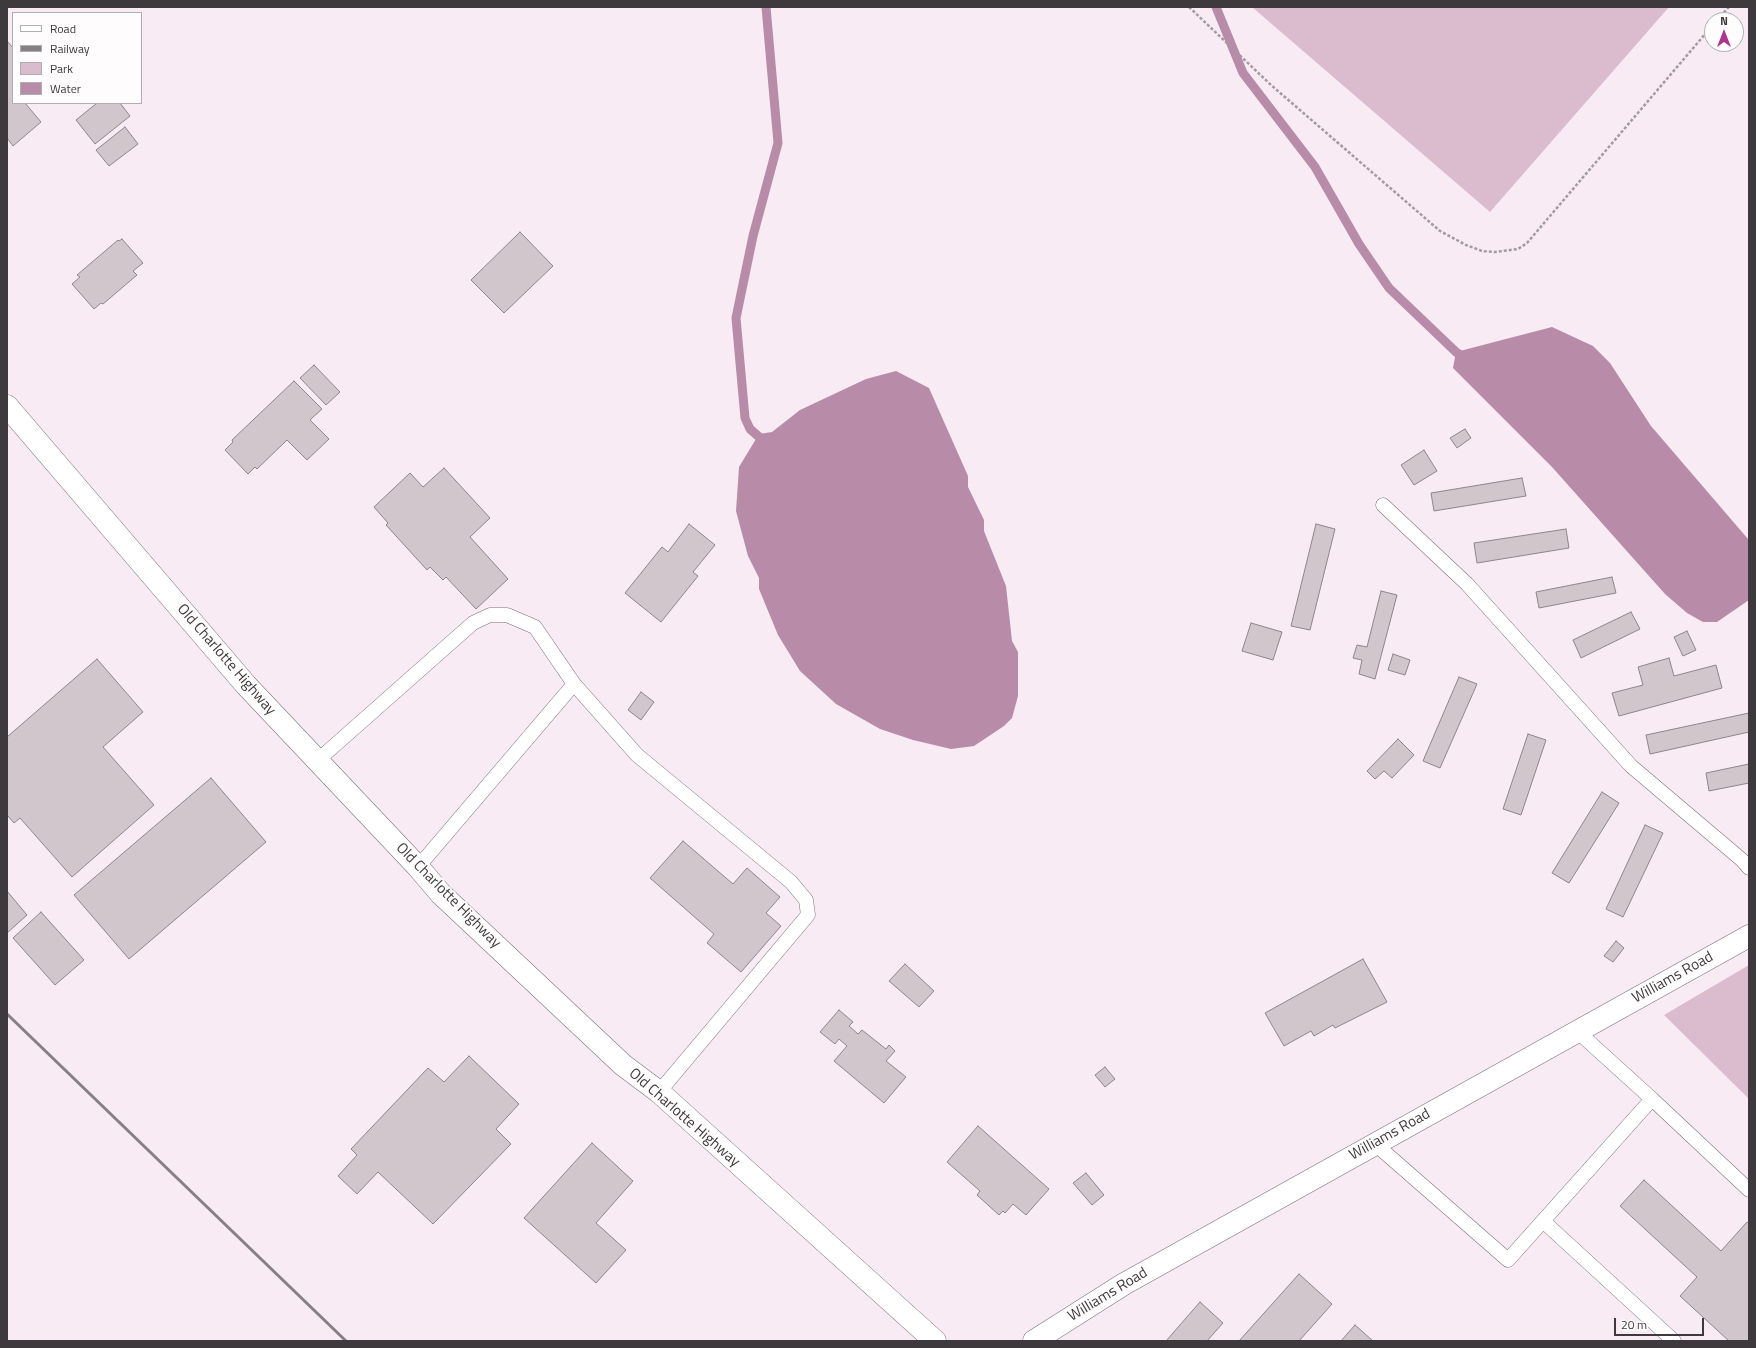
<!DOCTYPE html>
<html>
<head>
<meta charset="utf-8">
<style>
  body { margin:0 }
  #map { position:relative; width:1756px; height:1348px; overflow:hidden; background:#f8ebf3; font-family:"Titillium Web",sans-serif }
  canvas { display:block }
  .frame { position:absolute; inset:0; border:8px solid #3e393c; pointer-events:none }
  .legend { position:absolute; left:12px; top:12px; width:130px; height:92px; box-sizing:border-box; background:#fefcfd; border:1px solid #b1aeb0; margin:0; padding:5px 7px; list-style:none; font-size:12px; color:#3e393c }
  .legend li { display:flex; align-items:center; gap:8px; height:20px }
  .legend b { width:20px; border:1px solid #b1aeb0 }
  .north { position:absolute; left:1704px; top:12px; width:40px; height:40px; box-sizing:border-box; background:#fefcfd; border:1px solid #b1aeb0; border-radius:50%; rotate:0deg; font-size:11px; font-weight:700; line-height:16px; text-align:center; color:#3e393c }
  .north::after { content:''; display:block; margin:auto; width:14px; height:18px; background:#ac358c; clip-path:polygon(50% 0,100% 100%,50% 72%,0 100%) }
  .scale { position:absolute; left:1614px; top:1318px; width:90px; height:18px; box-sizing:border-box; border:2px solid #3e393c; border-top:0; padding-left:5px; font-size:12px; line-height:14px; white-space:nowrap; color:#3e393c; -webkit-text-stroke:3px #fefcfd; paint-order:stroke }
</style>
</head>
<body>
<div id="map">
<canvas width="1756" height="1348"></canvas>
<div class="frame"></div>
<ul class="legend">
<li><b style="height:5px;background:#fff"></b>Road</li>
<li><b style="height:5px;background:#877f84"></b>Railway</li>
<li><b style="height:11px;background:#dbbccf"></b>Park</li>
<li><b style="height:11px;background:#b88ba8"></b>Water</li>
</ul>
<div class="north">N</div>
<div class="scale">20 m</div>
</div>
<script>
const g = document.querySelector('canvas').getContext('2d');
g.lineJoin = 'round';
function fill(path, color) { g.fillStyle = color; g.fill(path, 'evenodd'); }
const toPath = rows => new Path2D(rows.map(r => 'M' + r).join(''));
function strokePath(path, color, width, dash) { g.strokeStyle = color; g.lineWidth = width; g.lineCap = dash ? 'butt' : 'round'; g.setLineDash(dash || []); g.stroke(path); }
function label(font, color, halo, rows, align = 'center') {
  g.font = font + ' "Titillium Web",sans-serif'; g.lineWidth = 4; g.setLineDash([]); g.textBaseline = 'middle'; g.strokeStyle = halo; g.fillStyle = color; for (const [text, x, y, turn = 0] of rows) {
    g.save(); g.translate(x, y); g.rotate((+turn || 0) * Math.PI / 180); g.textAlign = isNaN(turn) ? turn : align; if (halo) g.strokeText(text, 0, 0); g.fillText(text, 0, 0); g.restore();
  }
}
fill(toPath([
  [1252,7,1669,7,1490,212],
  [1749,965,1749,1099,1664,1015]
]), '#dbbccf');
fill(toPath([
  [1552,327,1593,346,1610,363,1651,426,1748,539,1749,542,1749,600,1717,622,1703,622,1687,613,1665,594,1552,467,1453,368,1456,352],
  [896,371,929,388,968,476,968,487,984,520,984,531,1006,586,1012,641,1018,652,1018,696,1012,718,1004,726,974,746,951,749,913,740,880,729,836,704,800,671,778,635,759,589,759,578,748,556,736,511,739,467,759,434,772,432,800,410,866,379]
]), '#b88ba8');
strokePath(toPath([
  [766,7,778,143,753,236,736,318,745,418,750,429,766,443],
  [1216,7,1243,73,1315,167,1359,244,1389,288,1456,352,1466,359]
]), '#b88ba8', 9);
const building = toPath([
  [7,41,13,48,13,103,25,103,41,122,13,146,7,138,7,41],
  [97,103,120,103,130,116,95,144,76,120,97,103],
  [125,127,138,144,109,166,96,150,125,127],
  [520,232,553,266,504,313,471,280,520,232],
  [122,239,143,263,133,271,137,275,103,304,101,303,94,309,72,284,80,277,77,275,118,240,119,241,122,239],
  [314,365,340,392,326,405,300,378,314,365],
  [294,381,322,409,310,420,329,439,307,460,287,440,257,469,255,467,248,474,225,450,233,442,232,440,294,381],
  [1465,429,1471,438,1457,448,1450,438,1465,429],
  [1424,450,1437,471,1414,485,1401,465,1424,450],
  [444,468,490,518,470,537,508,579,476,609,446,577,443,580,430,567,427,570,386,525,388,523,374,507,410,473,423,487,444,468],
  [1522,478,1526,496,1434,511,1431,493,1522,478],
  [689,524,715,545,693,572,698,576,661,622,625,593,662,547,668,552,689,524],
  [1316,524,1335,529,1310,630,1291,626,1316,524],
  [1566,529,1569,548,1477,563,1474,543,1566,529],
  [1612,577,1616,593,1539,608,1536,592,1612,577],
  [1381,591,1397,595,1375,679,1359,674,1362,660,1353,658,1357,645,1367,647,1381,591],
  [1631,612,1640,629,1581,658,1573,640,1631,612],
  [1251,623,1282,632,1273,660,1242,651,1251,623],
  [1687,631,1696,650,1683,656,1674,637,1687,631],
  [1393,654,1410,660,1405,675,1388,670,1393,654],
  [1669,658,1674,676,1716,665,1722,688,1619,716,1612,693,1643,685,1638,667,1669,658],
  [97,659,143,712,103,747,154,805,72,877,20,818,14,823,7,815,7,737,97,659],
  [1459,677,1477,684,1440,768,1423,761,1459,677],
  [641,692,654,702,641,720,628,710,641,692],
  [1749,713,1749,732,1650,754,1646,735,1749,713],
  [1528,734,1546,740,1521,815,1503,809,1528,734],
  [1398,739,1414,755,1392,778,1384,771,1375,779,1367,771,1398,739],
  [1749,764,1749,783,1709,791,1706,773,1749,764],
  [211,778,266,842,129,959,74,895,211,778],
  [1602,792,1619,803,1569,883,1552,873,1602,792],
  [1645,825,1663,833,1623,917,1606,909,1645,825],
  [683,841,733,884,747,868,780,897,766,913,781,926,741,972,707,943,714,934,650,878,683,841],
  [7,891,27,915,7,933,7,891],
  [41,912,84,960,55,985,13,938,41,912],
  [1616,941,1624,948,1613,962,1604,956,1616,941],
  [1363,959,1387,1002,1335,1028,1333,1025,1314,1036,1311,1031,1284,1046,1265,1013,1363,959],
  [905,964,934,991,919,1007,889,981,905,964],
  [839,1010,853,1022,849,1026,858,1034,862,1030,886,1049,889,1045,895,1051,886,1061,906,1077,884,1103,834,1061,847,1046,839,1039,835,1044,820,1032,839,1010],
  [469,1056,519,1104,496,1129,511,1144,433,1224,378,1172,357,1194,338,1176,357,1155,351,1149,428,1068,444,1082,469,1056],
  [1105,1067,1115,1079,1105,1087,1095,1075,1105,1067],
  [978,1126,1049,1189,1026,1215,1013,1204,1005,1213,1003,1211,999,1215,977,1195,980,1191,947,1162,978,1126],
  [592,1143,633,1181,596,1223,626,1250,596,1283,524,1218,592,1143],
  [1086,1173,1104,1195,1092,1205,1073,1183,1086,1173],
  [1644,1180,1721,1251,1747,1222,1749,1223,1749,1341,1729,1341,1680,1296,1697,1277,1620,1206,1644,1180],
  [1299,1274,1332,1304,1299,1341,1239,1341,1299,1274],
  [1200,1302,1223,1323,1207,1341,1166,1341,1200,1302],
  [1355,1325,1373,1341,1341,1341,1355,1325]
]);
fill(building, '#d2c6cd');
strokePath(building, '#90848b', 1);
const service = toPath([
  [1383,505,1467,584,1631,766,1742,860,1749,868],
  [317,761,473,623,490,615,507,615,535,627,574,684,637,755,791,882,806,900,808,915,797,928,659,1092],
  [418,867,574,684],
  [1652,1099,1749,1190],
  [1374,1143,1508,1260,1652,1099,1577,1031],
  [1543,1221,1674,1341]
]);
const tertiary = toPath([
  [1034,1341,1124,1284,1749,936]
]);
const secondary = toPath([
  [7,406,246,685,418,867,441,894,623,1065,659,1092,935,1341]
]);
strokePath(service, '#7c7178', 15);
strokePath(tertiary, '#7c7178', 23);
strokePath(secondary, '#7c7178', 23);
strokePath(toPath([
  [1189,7,1271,85,1440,231,1466,245,1482,251,1495,252,1518,249,1527,243,1712,26],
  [1717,20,1729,7]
]), '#a49aa0', 2.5, [3, 2]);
strokePath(service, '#fff', 14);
strokePath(tertiary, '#fff', 22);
strokePath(secondary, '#fff', 22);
strokePath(toPath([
  [7,1014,346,1341]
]), '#877f84', 3);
label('15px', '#3e393c', '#fefcfd', [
  ["Old Charlotte Highway",226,660,49],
  ["Old Charlotte Highway",448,896,45],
  ["Williams Road",1673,978,-29],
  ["Old Charlotte Highway",684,1118,41],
  ["Williams Road",1390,1135,-29],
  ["Williams Road",1108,1295,-31]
]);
</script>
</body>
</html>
